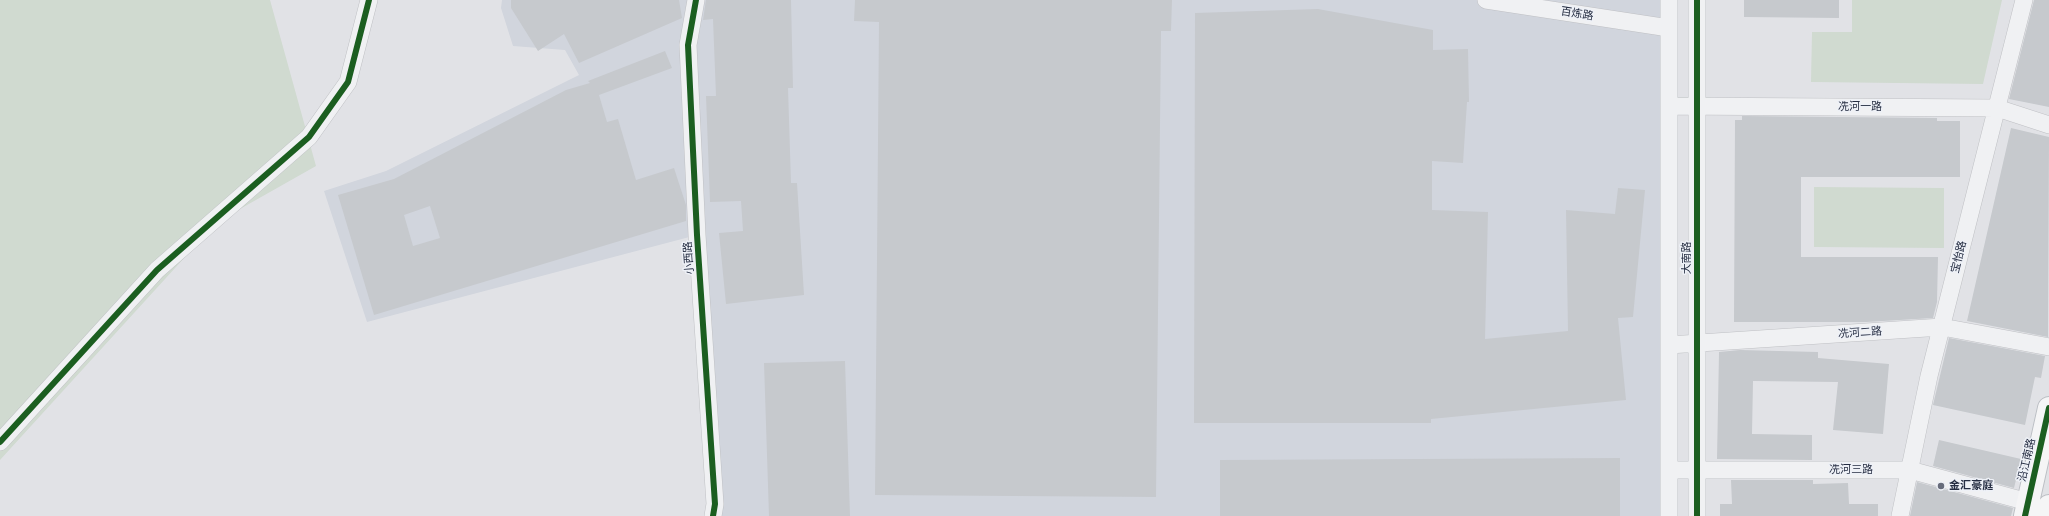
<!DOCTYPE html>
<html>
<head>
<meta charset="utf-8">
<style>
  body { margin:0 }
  canvas { display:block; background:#e1e2e6 }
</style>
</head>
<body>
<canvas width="2049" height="516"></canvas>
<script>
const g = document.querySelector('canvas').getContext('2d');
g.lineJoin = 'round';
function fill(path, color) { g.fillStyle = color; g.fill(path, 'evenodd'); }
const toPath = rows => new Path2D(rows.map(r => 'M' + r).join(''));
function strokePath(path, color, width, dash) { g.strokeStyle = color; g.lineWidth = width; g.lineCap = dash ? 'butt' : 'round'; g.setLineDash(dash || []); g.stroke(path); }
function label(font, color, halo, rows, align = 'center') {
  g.font = font + ' "Fira Sans Condensed","Noto Sans SC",sans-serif'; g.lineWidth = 3; g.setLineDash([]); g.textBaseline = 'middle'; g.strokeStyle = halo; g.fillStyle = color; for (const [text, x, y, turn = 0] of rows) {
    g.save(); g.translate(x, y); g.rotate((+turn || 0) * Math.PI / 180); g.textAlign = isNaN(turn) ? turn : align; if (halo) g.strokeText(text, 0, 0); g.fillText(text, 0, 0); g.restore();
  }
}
fill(toPath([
  [502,0,1669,0,1672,516,713,516,697,235,367,322,324,191,386,171,579,75,565,50,513,46,501,8]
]), '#d1d5dd');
fill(toPath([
  [0,0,270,0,316,166,217,222,0,460],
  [1852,0,2002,0,1983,84,1811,82,1812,32,1852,32],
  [1814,187,1944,188,1944,248,1814,247]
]), '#d0dad0');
fill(toPath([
  [511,0,679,0,682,18,579,63,564,34,538,51,511,8],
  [706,0,791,0,793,88,788,88,791,183,797,183,804,295,726,304,719,233,743,231,741,201,710,202,706,96,716,96,713,19,703,20],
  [855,0,1172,0,1171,31,1161,31,1156,497,875,495,879,22,854,21],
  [1744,0,1839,0,1839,18,1744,17],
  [2034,0,2049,0,2049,107,2009,99],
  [1318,9,1433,30,1433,50,1468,49,1469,102,1467,102,1463,163,1432,161,1432,210,1488,212,1485,339,1568,331,1566,210,1615,214,1618,188,1645,190,1633,317,1618,318,1626,400,1431,419,1431,423,1194,423,1195,13],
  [665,51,672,68,599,95,607,122,618,119,636,180,674,168,686,205,686,221,374,315,338,195,394,179,566,90,590,83,588,81],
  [430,206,440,238,413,246,404,215],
  [1742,116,1937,118,1937,121,1960,121,1960,177,1801,177,1801,257,1938,257,1937,302,1933,318,1866,322,1734,322,1735,120,1742,120],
  [2011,128,2049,137,2048,337,1967,321],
  [1949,338,2045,356,2041,378,2035,377,2025,425,1933,405],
  [1740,350,1818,352,1818,358,1889,364,1883,434,1833,430,1838,382,1753,381,1752,434,1812,435,1812,460,1717,459,1719,352],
  [845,361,850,516,769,516,764,363],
  [1939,440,2021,459,2014,488,1933,466],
  [1620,458,1620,516,1220,516,1220,460],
  [1731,480,1813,480,1813,484,1848,483,1849,504,1878,504,1878,516,1720,516,1720,504,1732,504],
  [1917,482,2013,508,2011,516,1910,516]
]), '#c6c9cd');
const minor = toPath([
  [696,0,688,45,697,235,715,504,713,516],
  [1486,0,1669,28],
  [1669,0,1669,516],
  [1697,0,1697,516],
  [1669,106,1997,108,2049,125],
  [1669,345,1942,327,2049,347],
  [0,442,157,270,309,137,348,82,369,0],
  [1669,470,1910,470,2028,502],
  [1900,516,1929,376,2024,0]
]);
const major = toPath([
  [2025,516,2049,408],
  [2047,516,2049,506]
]);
strokePath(minor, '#bfc0c4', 18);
strokePath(major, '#bcbfc4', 24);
strokePath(minor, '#f0f1f3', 17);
strokePath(major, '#f5f5f6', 22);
strokePath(toPath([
  [696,0,688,45,697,235,715,504,713,516],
  [1697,0,1697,516],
  [0,442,157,270,309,137,348,82,369,0],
  [2025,516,2049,408]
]), '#1b5e20', 6);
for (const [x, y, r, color] of [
  [1941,486,4,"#676c7b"]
]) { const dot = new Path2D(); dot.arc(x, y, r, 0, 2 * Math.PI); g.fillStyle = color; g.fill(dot); strokePath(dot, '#eef1f7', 1.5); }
label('11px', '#252d42', '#eef1f7', [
  ["百炼路",1577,14,9],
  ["冼河一路",1860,107],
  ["宝怡路",1959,257,-76],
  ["小西路",689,258,-94],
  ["大南路",1687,258,-90],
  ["冼河二路",1860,333,-4],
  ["沿江南路",2027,460,-77],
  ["冼河三路",1851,470]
]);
label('bold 11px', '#252d42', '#eef1f7', [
  ["金汇豪庭",1949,486]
], 'left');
</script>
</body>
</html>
